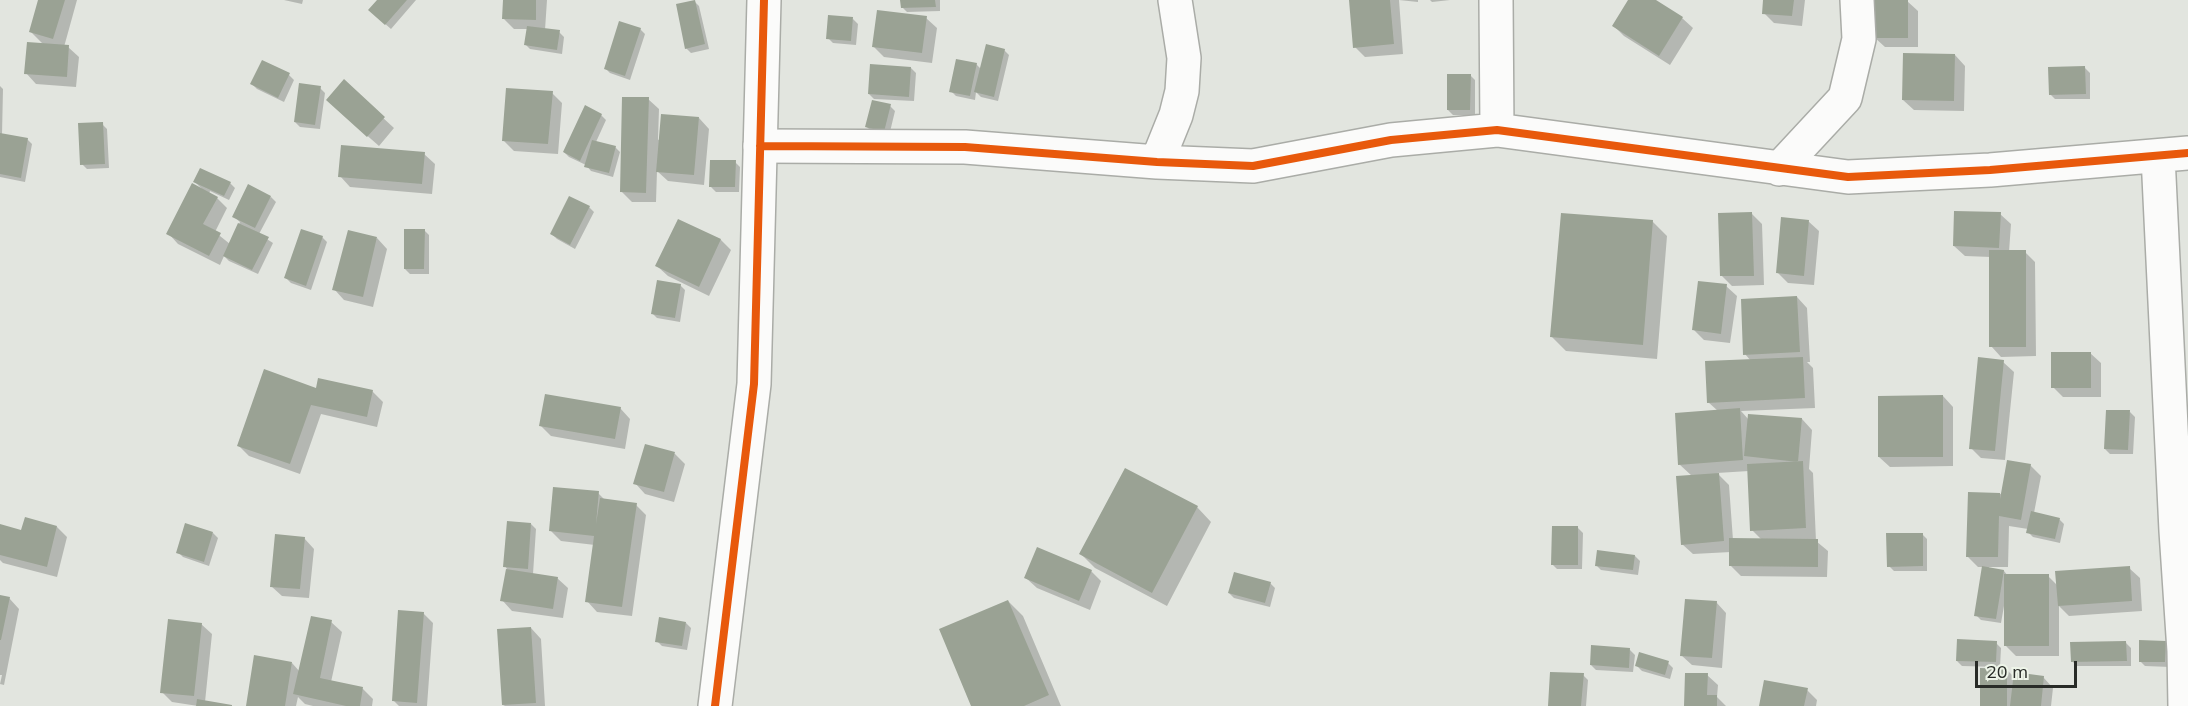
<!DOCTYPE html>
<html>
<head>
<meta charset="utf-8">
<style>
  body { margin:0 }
  #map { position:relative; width:2188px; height:706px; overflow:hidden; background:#e2e5df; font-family:Mulish,sans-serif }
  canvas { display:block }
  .scale { position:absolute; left:1975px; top:661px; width:102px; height:27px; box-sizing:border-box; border:3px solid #282b27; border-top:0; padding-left:8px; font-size:18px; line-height:21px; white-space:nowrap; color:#282b27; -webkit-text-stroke:4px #eef5e9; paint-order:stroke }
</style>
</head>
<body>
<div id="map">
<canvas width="2188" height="706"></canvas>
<div class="scale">20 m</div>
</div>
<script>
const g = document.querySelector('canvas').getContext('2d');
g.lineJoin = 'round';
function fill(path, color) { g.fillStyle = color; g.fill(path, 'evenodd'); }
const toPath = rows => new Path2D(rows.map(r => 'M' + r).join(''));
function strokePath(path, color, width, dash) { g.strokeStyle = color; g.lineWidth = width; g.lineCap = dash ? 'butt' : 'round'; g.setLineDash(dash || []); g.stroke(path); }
fill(toPath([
  [40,0,77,0,64,47,68,47,79,57,76,87,36,84,26,73,44,45,31,32],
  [284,0,303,0,302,4],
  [379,0,416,0,391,29,375,15],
  [504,0,547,0,545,30,559,32,564,37,562,54,530,49,525,44,528,29,514,29,504,19],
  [902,0,940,0,940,11,907,12,902,7],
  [1350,0,1399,0,1403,54,1365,57,1355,47],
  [1399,0,1418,0,1418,2],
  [1430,0,1450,0,1432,2],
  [1630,0,1654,0,1682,18,1693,28,1670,65,1624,36,1614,26],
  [1765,0,1805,0,1802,26,1774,23,1764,13],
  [694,1,699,6,709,49,691,53,686,48],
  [1907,1,1918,11,1918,47,1885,47,1874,37],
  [926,18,937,28,932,63,884,57,873,46],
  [853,19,858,24,856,45,833,43,828,38],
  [640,29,645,34,630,80,610,73,605,68],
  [1004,50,1009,55,998,101,981,97,976,92,975,100,956,96,951,91,976,64,981,69],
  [1955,55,1965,66,1964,111,1914,110,1903,100],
  [263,62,289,75,294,80,284,102,257,89,252,84],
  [911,68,916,73,914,101,874,99,869,94],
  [2085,68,2090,73,2090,99,2055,99,2050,94],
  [1470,75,1475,80,1475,115,1453,115,1448,110],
  [344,82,394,128,379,146,338,110],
  [0,86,3,89,2,135,27,139,32,144,25,182,0,177],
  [320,88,325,93,320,129,300,127,295,122],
  [552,93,562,103,558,154,514,151,503,140],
  [648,99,659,109,658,140,699,118,709,129,704,185,668,181,657,171,656,202,632,202,621,191],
  [890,106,895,111,889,136,872,132,867,127],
  [601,115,606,120,596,142,615,147,620,152,613,177,591,171,586,165,569,157,564,152],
  [102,124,107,129,109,168,87,169,82,164],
  [424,154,435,164,432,194,350,187,340,176],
  [735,162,740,167,739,192,716,192,711,187],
  [195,182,230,183,235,188,229,200,210,191,209,194,217,198,227,208,215,232,230,244,240,222,234,217,271,197,276,202,259,234,273,243,258,274,229,261,224,256,220,265,178,244,168,233,203,190],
  [589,207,594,212,575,249,557,239,552,234],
  [1752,214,1762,224,1764,285,1732,286,1721,275],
  [2000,214,2011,224,2009,252,2025,252,2035,262,2036,356,2001,357,1991,346,1991,257,1965,256,1954,246],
  [679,221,721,240,731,250,709,296,668,276,657,266],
  [1652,221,1667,236,1657,359,1566,351,1552,337],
  [1808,221,1819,231,1814,285,1788,283,1778,273],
  [424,230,429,235,429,274,410,274,405,269],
  [322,237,327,242,311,290,291,283,286,278],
  [377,238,387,249,373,307,344,300,334,289],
  [680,285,685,290,680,322,657,318,652,313],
  [1726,286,1737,296,1730,343,1704,340,1694,330],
  [1797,297,1807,308,1810,362,1807,362,1813,368,1815,408,1741,411,1749,420,1802,419,1812,430,1809,469,1813,473,1816,541,1828,551,1827,577,1741,576,1731,566,1731,552,1693,554,1682,544,1692,476,1679,464,1718,411,1708,402,1751,361,1745,354],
  [1749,471,1752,530,1762,540,1733,540,1729,485,1717,473],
  [2090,353,2101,363,2101,397,2063,397,2053,387],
  [2003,362,2014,372,2005,460,1981,458,1971,448],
  [317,389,372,391,383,402,377,427,321,414,300,474,249,456,238,445],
  [1943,396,1953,407,1953,466,1890,467,1879,457],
  [620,408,630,419,625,449,551,436,541,426],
  [2130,412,2135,417,2133,454,2110,454,2105,449],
  [646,445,675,454,685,464,674,502,645,494,635,483],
  [2030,465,2041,476,2034,513,2059,519,2064,524,2060,543,2033,537,2028,532,2028,529,2009,526,2008,567,1989,567,1989,569,2004,571,2008,576,2048,576,2057,585,2129,568,2140,578,2142,611,2069,616,2059,606,2059,656,2016,656,2006,646,2006,606,2004,606,2001,623,1981,620,1976,615,1984,567,1978,567,1968,557,1970,493,2002,494],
  [598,493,605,500,636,505,646,515,632,616,597,612,587,601,595,545,561,541,551,531],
  [1197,507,1211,522,1167,606,1095,568,1081,554],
  [531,524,536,529,533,574,557,578,568,588,563,618,512,611,502,600,507,569,505,566],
  [0,526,22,532,57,527,67,537,57,577,3,563,0,560],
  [1578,528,1583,533,1582,569,1557,569,1552,564],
  [213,533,218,538,209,566,183,557,178,552],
  [1922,534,1927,539,1927,571,1894,571,1889,566],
  [304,538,314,549,309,598,282,596,271,586],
  [1635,556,1640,561,1638,575,1601,570,1596,565],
  [1091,571,1101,581,1090,610,1037,588,1026,578],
  [1270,583,1275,588,1270,607,1234,598,1229,593],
  [0,597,9,598,19,609,4,685,0,684,2,675,0,675],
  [1008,601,1023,616,1061,706,973,706],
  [1716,602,1726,613,1722,668,1692,665,1681,655],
  [423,613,433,623,427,706,399,706,393,700],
  [331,622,342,632,331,682,363,689,373,699,372,706,313,706,305,704,298,697,296,706,247,706,292,663,300,672],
  [686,623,691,628,687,650,662,646,657,641],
  [201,624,212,634,205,702,231,706,198,706,172,702,162,692],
  [531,628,541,639,545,706,505,706,503,705],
  [2165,642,2170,647,2170,667,2145,666,2140,661],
  [1996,643,2001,648,2000,667,1962,666,1957,661],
  [2126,643,2131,648,2131,666,2077,666,2072,661],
  [1630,650,1635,655,1633,672,1596,670,1591,665],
  [1668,663,1673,668,1670,679,1642,671,1637,666],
  [2007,670,2015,678,2043,677,2053,688,2051,706,1982,706],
  [1583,675,1588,680,1586,706,1549,706],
  [1707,675,1718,685,1717,697,1726,706,1686,706],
  [1807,690,1817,700,1816,706,1760,706]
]), '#0003');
fill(toPath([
  [38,0,65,0,53,39,29,32],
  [377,0,407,0,385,25,368,10],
  [503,0,536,0,536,20,502,19],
  [695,0,705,44,685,49,676,4],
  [900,0,935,0,936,7,901,8],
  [1349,0,1390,0,1394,44,1353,48],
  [1628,0,1656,0,1683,17,1659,56,1612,26],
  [1763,0,1794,0,1792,16,1762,14],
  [1873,0,1908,0,1908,38,1873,38],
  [877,10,927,16,922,53,872,47],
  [828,15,853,17,851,41,826,39],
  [619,21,641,28,625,76,604,69],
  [527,26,560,30,557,50,524,45],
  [27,42,69,45,67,77,24,74],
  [986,44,1005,49,994,97,974,92],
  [1903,53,1955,54,1954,101,1902,100],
  [956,59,977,63,970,96,949,92],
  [262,60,290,73,278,98,250,84],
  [870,64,911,67,909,97,868,94],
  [2085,66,2086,94,2049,95,2048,67],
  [1447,74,1471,74,1470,110,1447,110],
  [344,79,385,117,367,137,326,100],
  [299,83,321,86,315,125,294,122],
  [506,88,553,91,548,144,502,141],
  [622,97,649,97,646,193,620,192],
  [872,100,891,104,884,132,865,127],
  [585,105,602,114,580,161,563,152],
  [661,114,699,117,694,175,656,172],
  [103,122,105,164,80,165,78,123],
  [0,133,28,138,21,178,0,174],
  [592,140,616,146,609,173,584,167],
  [341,145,425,152,422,184,338,177],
  [710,160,736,160,735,187,709,187],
  [200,168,231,182,224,196,193,182],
  [192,183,218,197,203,224,221,233,209,256,166,234],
  [248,184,271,196,255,228,232,217],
  [569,196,590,206,570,245,550,234],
  [1954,211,2001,212,1999,248,1953,246],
  [1752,212,1754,276,1720,276,1718,213],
  [1561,213,1653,220,1643,345,1550,337],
  [1781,217,1809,220,1804,276,1776,273],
  [678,219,721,239,699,287,655,266],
  [238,223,269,237,252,270,223,256],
  [301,229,323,236,306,286,284,278],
  [404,229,425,229,424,269,404,269],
  [348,230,377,237,363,297,332,290],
  [1989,250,2026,250,2026,347,1989,347],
  [657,280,681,284,675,318,651,314],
  [1698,281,1727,284,1721,334,1692,330],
  [1797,296,1800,352,1743,355,1741,299],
  [2051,352,2091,352,2091,388,2051,388],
  [1803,357,1805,398,1707,403,1705,361],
  [1978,357,2004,360,1995,451,1969,449],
  [264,369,316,388,318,378,373,390,367,417,311,405,290,464,237,446],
  [545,394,621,407,615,439,539,426],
  [1943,395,1943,457,1878,457,1878,396],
  [1740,408,1743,460,1678,465,1675,413],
  [2106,410,2130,410,2128,450,2104,449],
  [1748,414,1802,418,1798,462,1744,456],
  [645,444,675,452,664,492,633,484],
  [2007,460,2031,464,2021,520,1999,516,1998,557,1966,557,1968,492,2000,493,2000,499],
  [1803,461,1806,528,1750,531,1747,464],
  [1125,468,1198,506,1152,593,1079,554],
  [1719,473,1724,541,1681,545,1676,476],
  [553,487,599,491,596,524,600,498,637,503,622,607,585,602,594,536,549,531],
  [2031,511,2060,518,2055,539,2026,533],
  [25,517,57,526,47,567,0,555,0,524,21,530],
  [507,521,531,523,528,569,503,567],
  [185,523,213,532,204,562,176,553],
  [1552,526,1578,526,1578,565,1551,565],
  [1886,533,1923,533,1923,566,1887,567],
  [275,534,305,537,300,589,270,587],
  [1729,538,1818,539,1818,567,1729,566],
  [1037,547,1092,570,1079,601,1024,578],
  [1597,550,1635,555,1633,570,1595,566],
  [1982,566,2004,570,1996,619,1974,616],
  [2130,566,2132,601,2058,606,2055,571],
  [506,569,558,577,553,609,500,601],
  [1234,572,1271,582,1265,603,1228,593],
  [2004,574,2049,574,2049,646,2004,646],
  [0,595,10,597,1,640,0,640],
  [1685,599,1717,601,1712,658,1680,656],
  [1008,600,1049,695,1024,706,971,706,939,629],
  [398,610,424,612,417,703,392,701],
  [311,616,332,620,320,678,363,687,360,706,346,706,293,694],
  [659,617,686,622,682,646,655,642],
  [168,619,202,623,194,696,160,693],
  [531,627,536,703,502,705,497,629],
  [1957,639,1997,641,1996,662,1956,661],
  [2139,640,2166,641,2165,662,2139,662],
  [2126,641,2127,661,2071,662,2070,642],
  [1591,645,1630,648,1629,668,1590,665],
  [1639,652,1669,661,1665,675,1635,666],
  [254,655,292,662,285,706,246,706],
  [1980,668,2007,669,2007,706,1980,706],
  [1550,672,1584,673,1581,706,1548,706],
  [2014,672,2044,676,2041,706,2010,706],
  [1685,673,1708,673,1707,695,1717,695,1717,706,1684,706],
  [1764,680,1808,688,1804,706,1759,706],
  [197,699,232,705,232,706,196,706]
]), '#9aa294');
const street = toPath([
  [1496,0,1497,130],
  [760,146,965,147,1157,162,1253,166,1391,140,1497,130,1848,177,1990,170,2188,153],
  [2158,156,2176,531,2184,651,2185,706],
  [1157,162,1176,115,1182,91,1184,58,1175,0],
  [1779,169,1845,98,1859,39,1857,0]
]);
const secondary = toPath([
  [715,706,754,384,764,0]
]);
strokePath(street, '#aaaca7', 36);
strokePath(secondary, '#aaaca7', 36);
strokePath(street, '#fbfbfa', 33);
strokePath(secondary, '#fbfbfa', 33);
strokePath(toPath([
  [760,146,965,147,1157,162,1253,166,1391,140,1497,130,1848,177,1990,170,2188,153],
  [715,706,754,384,764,0]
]), '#e8590c', 8);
</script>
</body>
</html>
